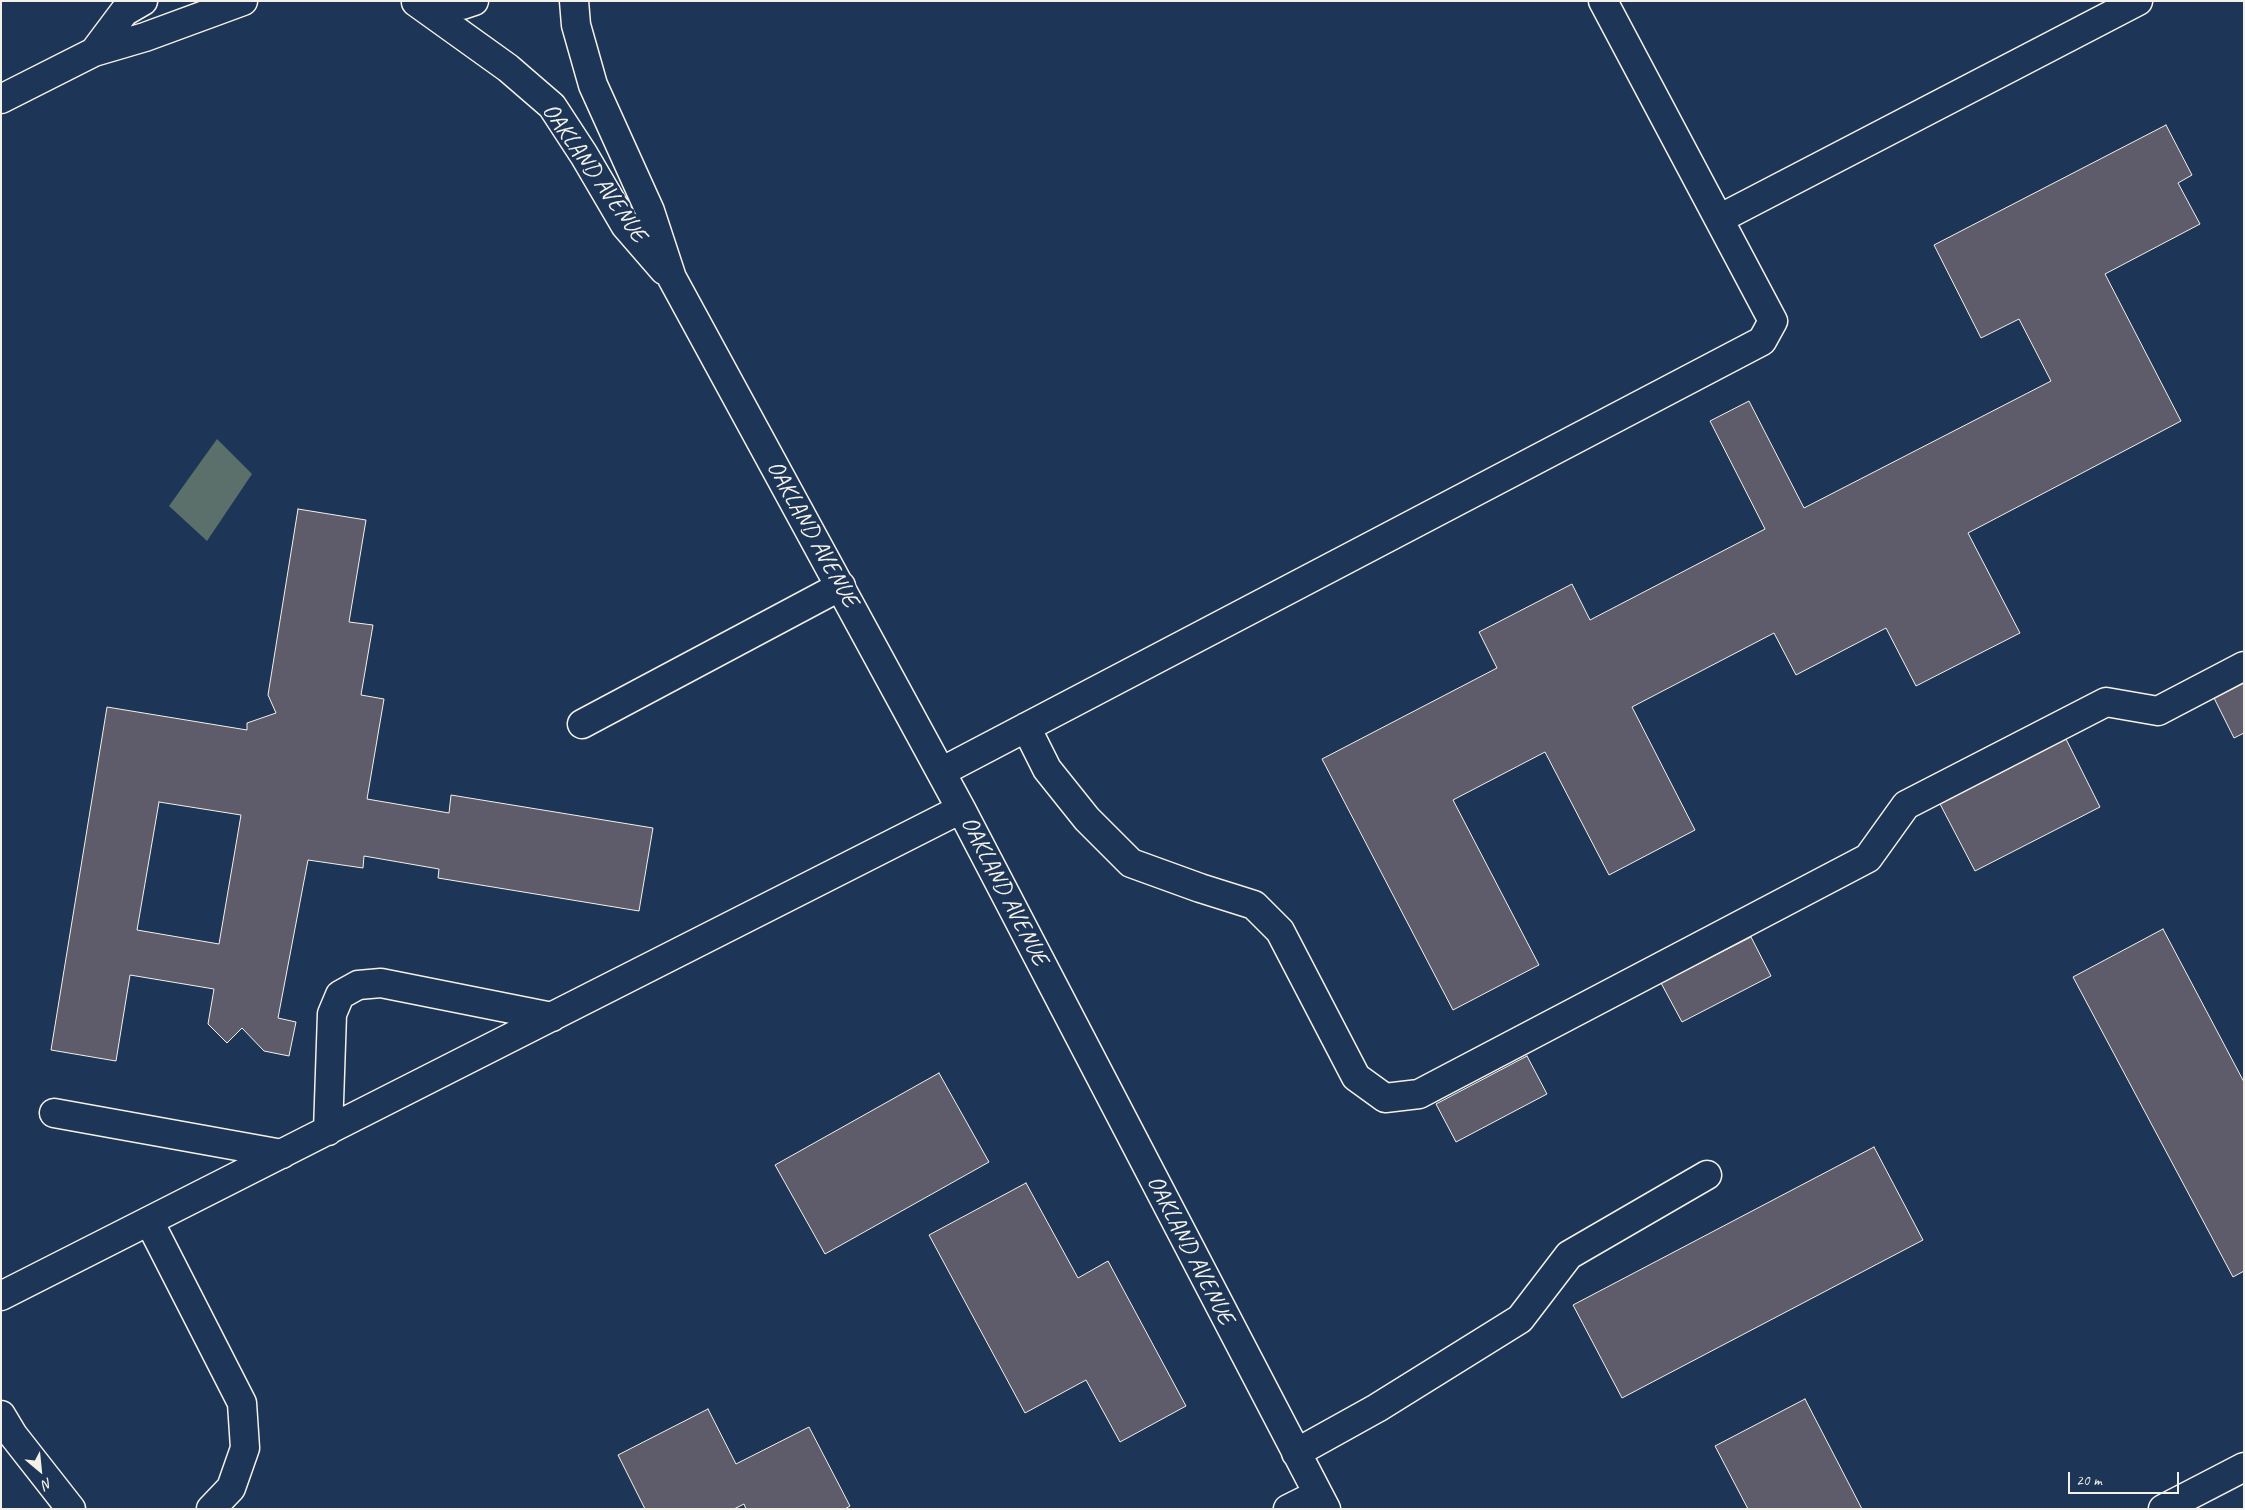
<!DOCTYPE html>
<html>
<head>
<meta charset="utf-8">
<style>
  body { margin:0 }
  #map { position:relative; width:2245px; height:1510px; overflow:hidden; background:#1d3557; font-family:Caveat,sans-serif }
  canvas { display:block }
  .frame { position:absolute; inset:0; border:2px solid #f4f1e8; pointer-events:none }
  .north { position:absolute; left:15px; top:1445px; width:50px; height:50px; -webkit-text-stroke:4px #1d3557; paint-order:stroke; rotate:152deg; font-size:14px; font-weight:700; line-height:20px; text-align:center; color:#f4f1e8 }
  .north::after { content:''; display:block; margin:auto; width:18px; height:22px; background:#f4f1e8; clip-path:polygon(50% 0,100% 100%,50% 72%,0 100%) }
  .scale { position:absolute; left:2068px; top:1472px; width:111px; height:22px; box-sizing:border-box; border:2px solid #f4f1e8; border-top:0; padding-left:6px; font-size:15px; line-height:18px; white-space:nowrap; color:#f4f1e8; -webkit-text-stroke:4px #1d3557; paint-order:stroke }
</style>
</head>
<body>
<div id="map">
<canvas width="2245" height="1510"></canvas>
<div class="frame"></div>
<div class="north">N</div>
<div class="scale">20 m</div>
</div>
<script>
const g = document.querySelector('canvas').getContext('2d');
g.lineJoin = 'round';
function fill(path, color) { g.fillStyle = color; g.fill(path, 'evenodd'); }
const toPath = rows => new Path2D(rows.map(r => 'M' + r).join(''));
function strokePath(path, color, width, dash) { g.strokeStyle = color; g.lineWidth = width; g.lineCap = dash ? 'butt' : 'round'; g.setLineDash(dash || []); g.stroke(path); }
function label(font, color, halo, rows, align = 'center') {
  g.font = font + ' Caveat,sans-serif'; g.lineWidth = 5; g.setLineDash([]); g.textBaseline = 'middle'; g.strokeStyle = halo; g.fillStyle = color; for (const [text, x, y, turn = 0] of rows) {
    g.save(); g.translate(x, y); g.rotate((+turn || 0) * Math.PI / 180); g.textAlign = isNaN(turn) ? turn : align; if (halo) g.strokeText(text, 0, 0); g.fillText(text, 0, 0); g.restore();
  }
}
fill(toPath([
  [217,439,252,474,207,541,169,506]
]), '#5b706b');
const building = toPath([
  [2166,125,2192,175,2178,183,2200,224,2105,274,2181,421,1968,533,2020,633,1916,686,1886,628,1796,675,1774,633,1632,707,1695,830,1609,875,1545,752,1453,800,1539,965,1453,1010,1322,759,1497,668,1479,632,1572,584,1590,620,1765,529,1710,421,1749,401,1804,508,2051,381,2019,319,1981,338,1934,245,2166,125],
  [298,509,366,520,349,622,373,625,361,695,384,699,367,799,449,813,451,795,653,828,639,911,438,878,439,869,364,856,363,868,308,860,278,1018,296,1022,289,1056,264,1051,242,1028,227,1043,208,1024,214,989,130,975,116,1061,51,1050,107,707,247,730,247,723,276,713,268,695,298,509],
  [159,802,241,815,219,944,137,930,159,802],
  [2244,683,2244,733,2234,738,2214,698,2244,683],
  [2066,739,2100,807,1975,871,1940,804,2066,739],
  [2163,929,2244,1082,2244,1271,2233,1277,2073,977,2163,929],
  [1751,937,1771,976,1682,1022,1661,983,1751,937],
  [1527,1056,1547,1094,1456,1142,1436,1104,1527,1056],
  [939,1073,989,1162,825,1254,775,1165,939,1073],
  [1874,1147,1923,1240,1622,1398,1573,1305,1874,1147],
  [1026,1183,1078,1278,1108,1261,1186,1406,1120,1442,1086,1380,1025,1413,929,1235,1026,1183],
  [1805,1399,1862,1509,1748,1509,1715,1446,1805,1399],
  [708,1409,736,1464,809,1427,850,1506,845,1509,746,1509,744,1504,734,1509,645,1509,618,1455,708,1409]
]);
fill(building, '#5e5c6a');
strokePath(building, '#f4f1e8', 1);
const minor = toPath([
  [574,1,576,25,593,85,650,211,672,278,961,809,1326,1509],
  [416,2,508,68,552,106,584,155,625,225,664,270],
  [416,2,462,5,474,1],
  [94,52,124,12,143,1],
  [1,99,94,52,145,37,243,1],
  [1719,219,2138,1],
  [582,724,841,586],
  [1026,727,1047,769,1087,819,1131,863,1200,888,1254,905,1280,931,1356,1077,1385,1098,1419,1094,1868,858,1906,805,2106,702,2158,711,2244,666],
  [941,772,1762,341,1773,321,1603,1],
  [54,1113,282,1154],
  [328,1131,332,1014,340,995,358,985,381,983,552,1017],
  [149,1221,242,1403,245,1448,231,1488,211,1509],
  [1,1296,961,809],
  [1,1415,13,1435,71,1509],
  [1296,1453,1377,1408,1520,1319,1569,1255,1707,1175],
  [1288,1509,1318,1494],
  [2163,1509,2244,1467]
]);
strokePath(minor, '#f4f1e8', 31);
strokePath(minor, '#1d3557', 28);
label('24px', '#f4f1e8', '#1d3557', [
  ["OAKLAND AVENUE",594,173,55],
  ["OAKLAND AVENUE",812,534,61],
  ["OAKLAND AVENUE",1004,891,63],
  ["OAKLAND AVENUE",1190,1250,63]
]);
</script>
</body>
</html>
